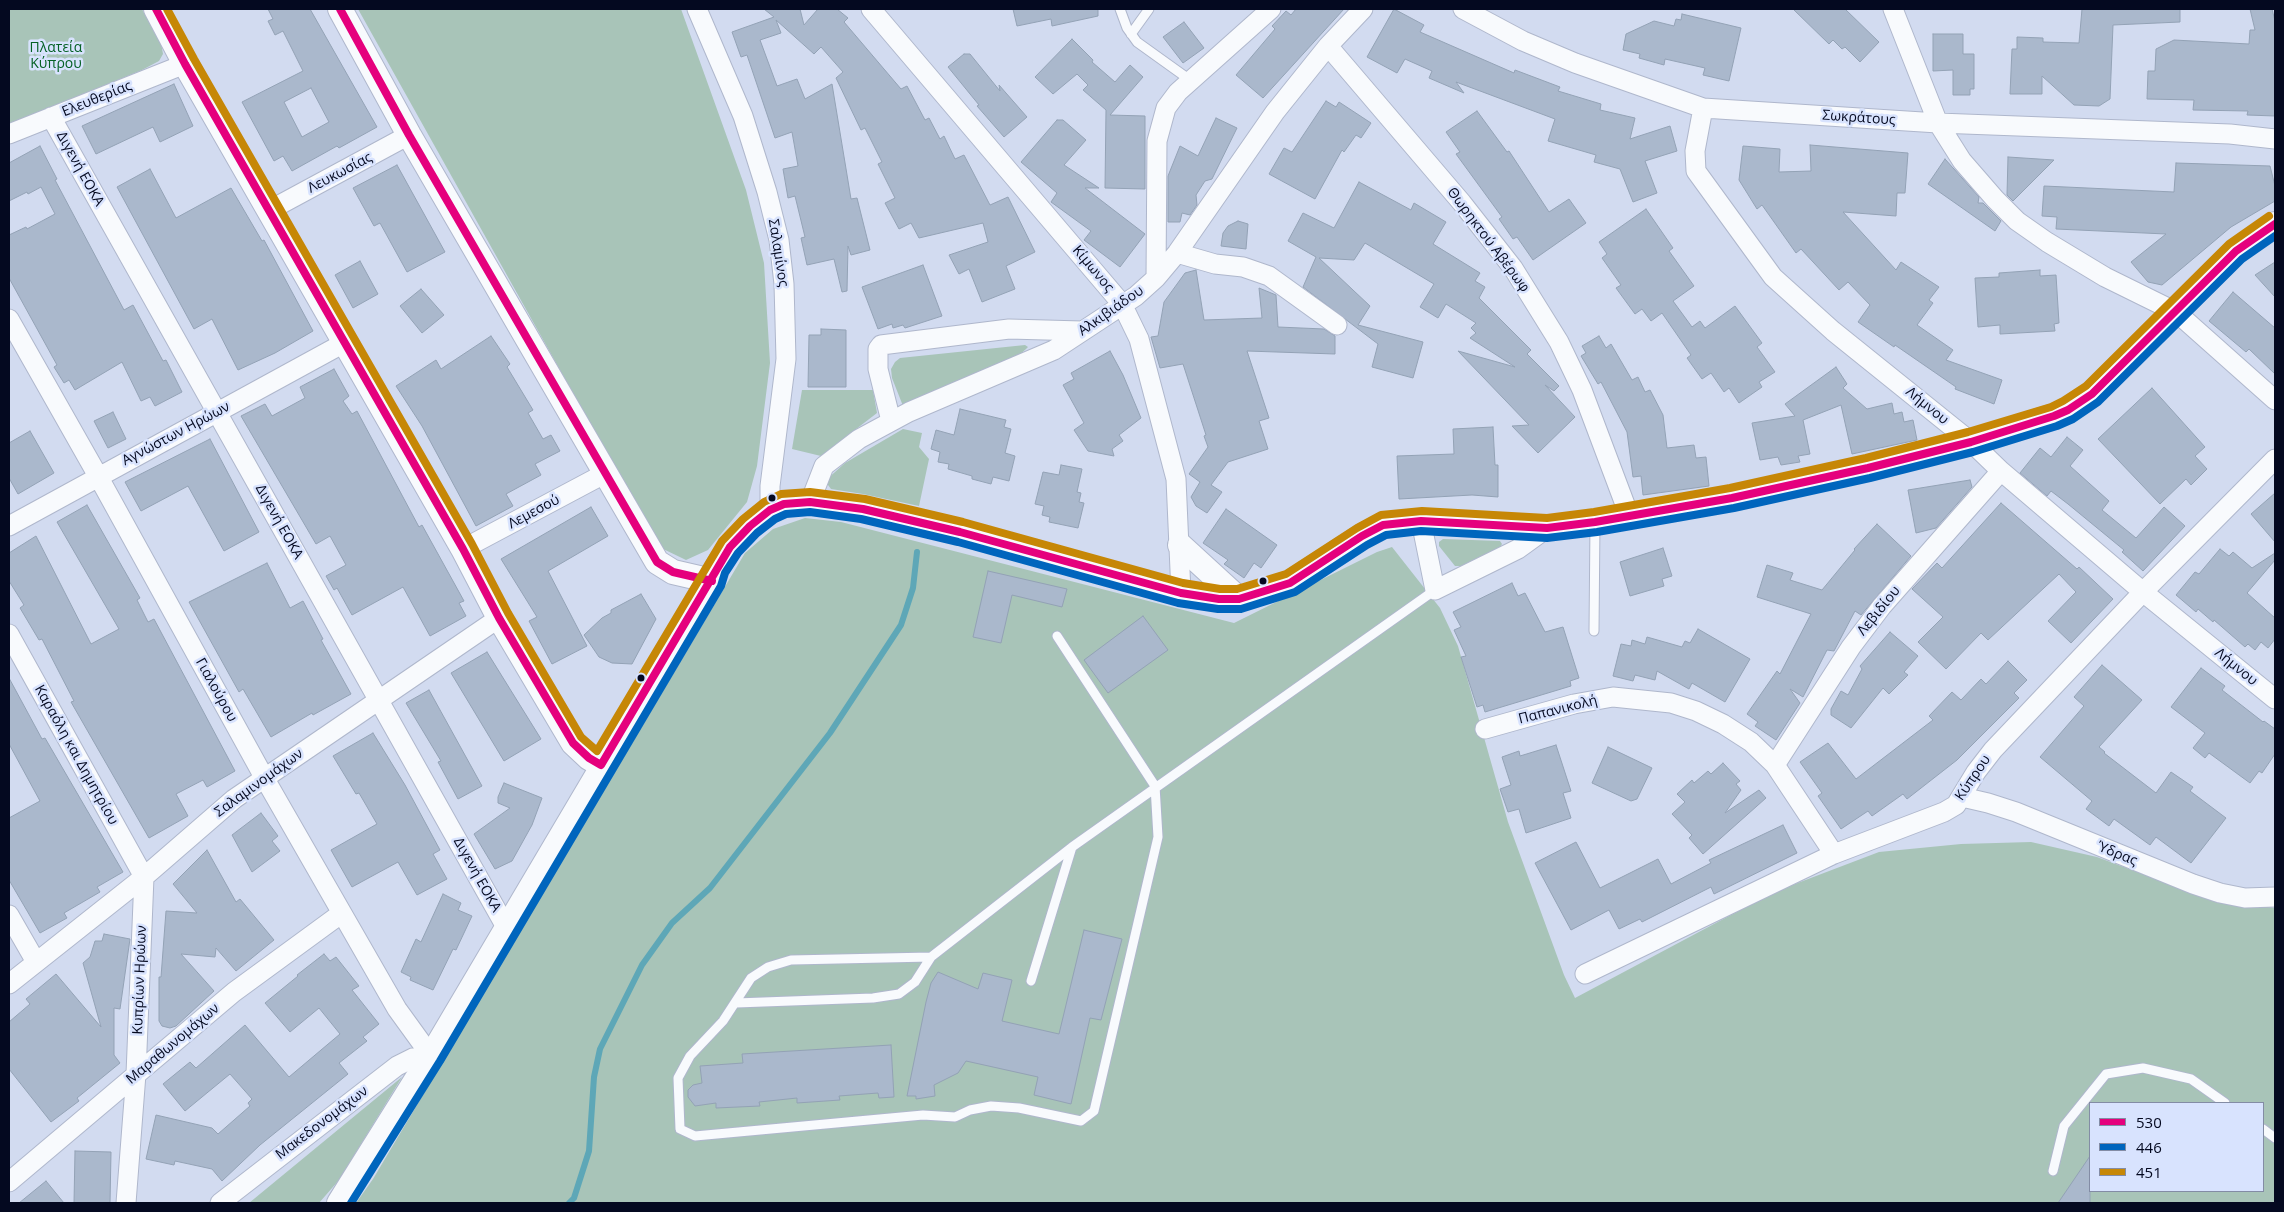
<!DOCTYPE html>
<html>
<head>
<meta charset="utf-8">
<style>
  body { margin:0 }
  #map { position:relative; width:2284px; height:1212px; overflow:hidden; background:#d2dbf0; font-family:"Open Sans",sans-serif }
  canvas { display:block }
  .frame { position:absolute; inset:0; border:10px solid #040920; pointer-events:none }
  .legend { position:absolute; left:2089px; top:1102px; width:175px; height:90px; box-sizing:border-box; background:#d8e3fe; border:1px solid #838ca5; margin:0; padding:6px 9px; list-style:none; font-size:15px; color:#040920 }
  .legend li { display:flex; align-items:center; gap:10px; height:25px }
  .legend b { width:25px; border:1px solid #838ca5 }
</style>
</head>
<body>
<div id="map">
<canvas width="2284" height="1212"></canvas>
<div class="frame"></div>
<ul class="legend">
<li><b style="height:6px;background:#e5007d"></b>530</li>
<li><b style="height:6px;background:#0065bd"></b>446</li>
<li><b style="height:6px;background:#c68706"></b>451</li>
</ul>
</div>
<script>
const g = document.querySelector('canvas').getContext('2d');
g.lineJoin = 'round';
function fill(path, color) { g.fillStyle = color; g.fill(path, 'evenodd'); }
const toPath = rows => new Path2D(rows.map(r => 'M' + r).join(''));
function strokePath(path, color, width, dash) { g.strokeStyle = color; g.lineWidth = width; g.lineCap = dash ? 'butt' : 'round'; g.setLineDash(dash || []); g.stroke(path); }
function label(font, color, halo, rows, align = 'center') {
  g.font = font + ' "Open Sans",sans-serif'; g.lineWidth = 5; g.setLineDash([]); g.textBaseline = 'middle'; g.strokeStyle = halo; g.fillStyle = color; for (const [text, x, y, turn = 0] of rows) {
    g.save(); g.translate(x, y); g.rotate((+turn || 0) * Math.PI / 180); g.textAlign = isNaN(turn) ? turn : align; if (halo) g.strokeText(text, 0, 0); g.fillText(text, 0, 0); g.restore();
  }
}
fill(toPath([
  [9,9,142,9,161,43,163,54,159,61,142,70,9,125],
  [358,9,681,9,746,190,764,263,770,363,757,466,747,502,708,550,686,560,659,547],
  [1025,345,1028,347,1026,349,1016,358,903,406,892,378,891,369,895,362,900,358],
  [802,390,873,390,877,413,821,456,792,449],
  [903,429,922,433,919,447,929,459,919,506,863,494,831,489,825,481,845,463],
  [805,518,841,522,1234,623,1377,552,1392,547,1440,608,1458,646,1508,822,1564,975,1575,998,1774,892,1879,852,1961,844,2031,842,2097,857,2210,899,2275,908,2275,1203,356,1203,373,1179,745,553,773,529],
  [2090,1103,2263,1103,2263,1191,2090,1191],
  [1443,539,1500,541,1502,544,1500,547,1461,566,1455,566,1439,546,1439,542],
  [402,1077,339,1180,319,1203,249,1203]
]), '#a8c4b8');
strokePath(toPath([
  [569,1203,574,1198,589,1151,594,1077,600,1049,642,965,672,923,710,888,830,733,901,625,913,588,917,552]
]), '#5ea7b7', 6);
const building = toPath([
  [268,9,310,9,377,127,339,148,337,146,292,171,283,156,274,161,242,102,303,71,283,31,275,35,268,21,273,19,268,9],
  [311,88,329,122,302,137,284,102,311,88],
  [764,9,800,9,804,25,818,9,837,9,848,18,844,22,901,89,907,86,925,120,929,118,940,139,944,136,955,159,964,155,990,205,1008,197,1035,252,1006,266,1015,289,982,302,969,269,959,274,949,255,988,242,983,223,919,238,911,223,899,229,885,203,895,198,878,164,882,162,865,128,861,130,836,78,843,72,821,47,814,54,776,20,781,33,760,40,777,86,797,79,805,99,832,84,851,199,857,198,870,250,851,255,848,246,847,291,842,292,834,259,807,265,801,238,805,237,795,196,788,198,783,169,798,166,792,132,775,138,747,55,741,57,732,32,774,17,764,9],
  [1013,9,1098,9,1098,16,1052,26,1051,19,1017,26,1013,9],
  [1296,9,1344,9,1263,98,1236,75,1275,29,1272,26,1286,11,1291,15,1296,9],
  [1394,9,1424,25,1420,32,1514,73,1515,70,1560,87,1558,91,1601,104,1600,110,1635,118,1630,139,1670,126,1677,151,1645,161,1657,193,1633,202,1620,169,1594,162,1596,155,1548,141,1555,119,1456,82,1464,93,1429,78,1432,71,1405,59,1397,73,1367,57,1394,9],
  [1793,9,1845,9,1879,42,1860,62,1845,47,1842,49,1833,40,1829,44,1793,9],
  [2082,9,2180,9,2180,22,2113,25,2110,99,2099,106,2074,105,2042,76,2042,94,2010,94,2012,49,2017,49,2017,37,2043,38,2043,42,2079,43,2082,9],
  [2250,9,2272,9,2275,21,2275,116,2247,115,2248,111,2193,110,2194,100,2147,99,2148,71,2155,71,2156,49,2174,40,2249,44,2250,30,2255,30,2250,9],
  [1682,14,1741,28,1729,81,1703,75,1705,68,1665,59,1664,65,1639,58,1640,54,1623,50,1626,34,1654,21,1674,26,1676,19,1681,20,1682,14],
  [1184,22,1204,48,1183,63,1163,37,1184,22],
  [1933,34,1963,34,1963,54,1974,54,1974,89,1970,89,1970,95,1953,95,1953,70,1933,71,1933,34],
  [1072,39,1093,60,1092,62,1115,82,1130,65,1143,77,1110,115,1145,116,1145,189,1105,188,1106,110,1083,90,1088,85,1077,74,1053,94,1035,77,1072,39],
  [964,54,970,54,1000,91,999,85,1027,117,1004,137,977,106,979,105,948,67,964,54],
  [174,84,193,126,160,142,153,127,96,154,82,126,174,84],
  [1326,101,1336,107,1339,102,1371,123,1361,138,1356,135,1344,152,1342,150,1315,199,1269,174,1284,148,1292,152,1326,101],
  [1477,111,1507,152,1509,151,1549,212,1569,199,1586,223,1533,260,1517,237,1513,239,1499,219,1502,217,1456,154,1460,152,1446,132,1477,111],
  [1216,118,1237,128,1212,179,1205,181,1196,195,1197,205,1190,215,1182,213,1180,222,1168,222,1168,176,1180,146,1198,156,1216,118],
  [1057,120,1063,120,1086,140,1064,165,1099,188,1085,188,1145,234,1120,267,1084,240,1091,231,1051,202,1057,193,1021,162,1057,120],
  [1810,145,1908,153,1905,193,1897,193,1896,216,1843,212,1896,270,1901,262,1939,287,1929,300,1933,303,1917,325,1953,350,1946,360,2002,380,1994,404,1955,389,1956,387,1895,345,1894,347,1858,322,1870,305,1848,282,1839,290,1801,249,1796,253,1762,205,1757,209,1739,180,1743,146,1780,149,1779,172,1811,171,1810,145],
  [40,146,57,179,55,180,124,310,133,305,163,361,166,360,182,392,155,406,150,397,141,401,122,362,75,390,69,380,64,383,54,367,57,365,9,278,9,235,26,227,27,229,55,214,41,187,28,194,27,192,9,201,9,163,40,146],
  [2008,157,2054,160,2013,201,2007,195,2008,157],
  [1945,159,1979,197,1978,203,1983,203,2001,221,1995,231,1928,184,1945,159],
  [2176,163,2270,166,2275,186,2275,201,2231,227,2162,285,2148,282,2131,262,2166,234,2056,229,2057,217,2042,216,2044,186,2174,192,2176,163],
  [397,165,445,252,407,272,380,223,374,226,353,188,397,165],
  [150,169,176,218,231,188,262,241,264,240,313,331,275,353,238,370,212,319,194,329,117,187,150,169],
  [1359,182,1411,210,1414,203,1446,222,1433,244,1480,273,1475,281,1485,287,1479,298,1531,350,1527,354,1559,386,1554,391,1545,385,1575,417,1538,453,1512,426,1529,425,1458,351,1515,367,1470,338,1476,333,1471,328,1476,323,1446,304,1438,318,1420,307,1434,284,1365,243,1354,260,1319,258,1370,306,1358,325,1423,342,1413,378,1372,367,1378,344,1303,287,1316,257,1288,241,1303,213,1334,228,1359,182],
  [1646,209,1673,248,1669,251,1694,286,1673,301,1692,327,1700,321,1705,328,1735,306,1762,343,1757,347,1775,372,1759,382,1762,387,1739,403,1729,388,1724,392,1711,373,1702,379,1687,358,1691,355,1662,313,1651,321,1642,309,1635,314,1616,288,1621,285,1602,258,1607,254,1599,242,1646,209],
  [1238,221,1248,224,1246,249,1221,246,1223,233,1228,226,1238,221],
  [360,261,378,294,353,308,335,275,360,261],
  [2275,262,2275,297,2255,275,2275,262],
  [923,265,942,316,905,328,903,325,893,328,892,324,878,329,862,287,923,265],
  [1196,270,1204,320,1262,318,1259,288,1276,295,1278,327,1324,329,1335,336,1335,354,1247,351,1269,418,1259,421,1268,449,1228,462,1211,485,1222,492,1207,513,1196,506,1191,497,1200,482,1189,474,1208,447,1204,436,1206,435,1183,364,1160,368,1151,337,1158,336,1164,302,1185,273,1196,270],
  [2040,270,2040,276,2056,275,2059,323,2054,324,2055,331,2000,334,2000,325,1978,327,1975,278,1999,277,1999,273,2040,270],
  [421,289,444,315,422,333,400,306,421,289],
  [2233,292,2275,328,2275,374,2249,349,2246,352,2209,321,2233,292],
  [821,329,846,330,846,387,808,387,809,335,821,335,821,329],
  [491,336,510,364,507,367,533,410,528,413,543,439,551,435,560,451,535,464,541,475,506,494,513,506,476,526,422,426,396,386,436,360,441,369,491,336],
  [1599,336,1606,348,1611,344,1632,380,1638,377,1645,392,1650,390,1663,415,1667,448,1694,445,1696,458,1706,457,1709,486,1643,495,1641,476,1633,477,1627,432,1601,382,1598,384,1581,356,1586,353,1582,346,1599,336],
  [1110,351,1123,375,1141,418,1119,435,1123,441,1112,449,1114,456,1088,451,1074,430,1084,423,1063,385,1074,379,1071,373,1110,351],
  [1836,367,1847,384,1843,388,1867,409,1892,403,1894,414,1902,412,1904,422,1913,420,1917,440,1852,454,1841,405,1803,420,1810,454,1798,456,1800,462,1781,465,1778,457,1760,460,1752,423,1795,416,1785,404,1836,367],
  [334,369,349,396,343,401,352,414,357,411,419,527,422,525,464,601,459,603,466,616,430,636,403,587,352,615,337,588,334,590,326,576,346,565,330,536,316,544,241,416,265,404,272,416,305,398,300,387,334,369],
  [2152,388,2205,447,2195,456,2207,469,2191,485,2186,479,2160,504,2098,439,2152,388],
  [960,409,1006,420,1004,427,1011,429,1005,453,1015,456,1009,481,993,477,991,484,972,479,972,476,948,469,949,464,938,462,940,452,931,449,936,430,954,435,960,409],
  [113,412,126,439,108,448,94,421,113,412],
  [1493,427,1495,465,1498,465,1498,497,1472,495,1399,499,1397,456,1454,454,1453,429,1493,427],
  [30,431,54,473,18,494,9,478,9,443,30,431],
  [2067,437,2083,450,2070,466,2109,501,2102,510,2136,538,2164,507,2185,526,2143,571,2122,552,2124,550,2068,504,2051,491,2047,496,2020,473,2040,448,2051,457,2067,437],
  [210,439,259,532,224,551,188,486,141,511,125,482,210,439],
  [1061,465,1082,469,1077,492,1081,493,1079,502,1084,503,1078,528,1049,522,1050,517,1042,515,1044,506,1035,504,1043,472,1059,475,1061,465],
  [1970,480,1972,487,1936,528,1916,533,1908,490,1970,480],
  [2275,493,2275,542,2251,514,2275,493],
  [2001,503,2077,569,2079,567,2113,599,2071,643,2048,621,2076,592,2059,574,1988,640,1981,633,1946,669,1918,642,1943,617,1912,589,1937,563,1942,568,2001,503],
  [87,505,140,598,137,600,148,622,154,619,235,771,207,787,203,780,176,794,188,816,149,838,71,702,74,701,42,639,39,640,20,608,24,605,9,581,9,553,36,536,91,644,119,629,57,522,87,505],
  [591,507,608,536,548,571,587,646,552,664,529,621,537,617,501,559,591,507],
  [1226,509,1277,545,1261,568,1254,563,1244,578,1224,564,1228,560,1203,543,1226,509],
  [1877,524,1911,556,1861,615,1855,611,1834,651,1827,650,1803,697,1790,689,1800,703,1776,740,1755,726,1758,722,1747,714,1777,671,1780,674,1811,614,1757,597,1767,565,1793,573,1790,580,1822,590,1855,550,1854,549,1877,524],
  [1663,548,1672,576,1662,579,1664,586,1630,596,1620,562,1663,548],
  [2220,549,2229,556,2233,552,2252,568,2275,553,2275,560,2247,593,2275,618,2275,639,2268,648,2261,642,2255,650,2248,644,2245,647,2214,620,2213,622,2198,609,2196,612,2176,595,2195,572,2199,574,2220,549],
  [267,563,290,608,303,601,323,639,321,640,351,694,313,715,312,713,271,737,243,689,239,692,189,602,267,563],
  [988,571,1067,589,1062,607,1012,595,1001,643,973,637,988,571],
  [1512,583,1518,596,1525,593,1545,632,1563,627,1579,678,1570,681,1571,686,1485,712,1483,705,1477,707,1461,657,1466,656,1454,630,1461,627,1453,612,1512,583],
  [641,594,656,619,632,664,612,663,599,657,584,635,602,618,611,613,611,610,641,594],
  [1143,616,1168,650,1108,693,1084,660,1143,616],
  [1698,629,1750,659,1725,702,1692,683,1689,689,1657,671,1655,680,1635,675,1633,681,1613,676,1621,644,1631,646,1632,640,1645,644,1647,637,1682,647,1685,641,1690,643,1698,629],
  [1890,632,1918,656,1904,672,1908,675,1889,694,1883,688,1851,728,1831,715,1831,709,1841,691,1848,695,1862,669,1860,666,1890,632],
  [487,652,541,739,504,761,451,673,487,652],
  [2008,661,2027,680,2014,693,2019,698,1957,760,1907,799,1903,794,1872,816,1868,811,1841,829,1818,796,1822,793,1800,762,1828,743,1856,779,1933,720,1929,716,1952,692,1961,700,1981,679,1986,684,2008,661],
  [2102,665,2142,700,2099,747,2105,752,2104,753,2156,793,2171,772,2193,787,2190,791,2226,818,2191,863,2156,837,2150,845,2114,819,2109,826,2086,809,2092,801,2040,757,2084,706,2074,697,2102,665],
  [2201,668,2225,686,2222,690,2263,722,2264,721,2275,729,2275,754,2262,773,2259,771,2250,783,2209,753,2205,758,2193,748,2205,733,2171,707,2201,668],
  [9,678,42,739,45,738,123,872,97,887,100,892,64,913,67,918,40,933,9,880,9,818,40,801,9,744,9,678],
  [429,690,482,786,458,799,438,762,441,761,406,703,429,690],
  [373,733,405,785,440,850,433,854,447,879,417,895,398,862,352,887,331,850,377,824,359,793,356,794,333,756,373,733],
  [1556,745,1571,791,1563,793,1571,818,1526,833,1519,809,1508,812,1500,789,1511,785,1502,757,1519,751,1520,756,1556,745],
  [1608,747,1652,768,1637,799,1631,801,1592,783,1608,747],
  [1723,763,1740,781,1736,784,1741,790,1725,813,1759,790,1766,798,1703,854,1689,838,1692,835,1672,814,1685,802,1677,794,1692,780,1694,783,1708,771,1711,774,1723,763],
  [504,783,542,798,532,825,512,861,495,869,474,834,510,808,498,803,498,797,504,783],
  [261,813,278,836,272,841,280,851,252,872,232,835,261,813],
  [1783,825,1797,853,1714,894,1711,887,1642,922,1640,919,1619,929,1609,910,1571,930,1535,863,1576,842,1600,888,1658,859,1671,884,1711,863,1709,860,1783,825],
  [207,850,236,902,240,899,274,940,236,971,216,948,215,957,181,954,214,991,176,1026,170,1028,162,1026,159,1021,159,977,161,977,166,911,197,913,173,884,207,850],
  [443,894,461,903,458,910,472,916,456,950,453,949,433,990,410,980,411,977,401,972,416,939,421,942,443,894],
  [1084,930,1122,939,1101,1020,1090,1018,1071,1104,1034,1095,1038,1077,966,1061,958,1073,934,1085,935,1096,916,1099,916,1096,907,1096,926,1002,931,983,938,972,978,989,983,973,1012,980,1002,1021,1059,1034,1084,930],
  [104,934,130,939,120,1009,114,1008,114,1055,120,1063,77,1098,79,1101,51,1122,9,1069,9,1022,30,1004,26,999,56,974,101,1027,83,963,90,957,95,941,102,941,104,934],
  [324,954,330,961,336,957,359,986,352,990,379,1024,363,1037,367,1041,339,1063,348,1074,260,1145,222,1181,212,1169,175,1161,174,1165,146,1159,156,1115,212,1128,218,1134,250,1106,248,1103,252,1099,230,1074,185,1111,163,1084,190,1062,196,1068,245,1025,289,1077,340,1034,319,1008,290,1032,265,1003,298,976,297,975,324,954],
  [891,1045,894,1097,879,1098,878,1093,839,1096,840,1100,797,1103,797,1098,759,1102,760,1106,716,1108,716,1103,695,1106,688,1097,688,1090,693,1085,702,1083,700,1066,743,1063,742,1054,891,1045],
  [75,1151,111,1152,110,1203,74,1203,75,1151],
  [2090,1156,2090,1203,2058,1203,2090,1156],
  [46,1181,64,1203,19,1203,46,1181]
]);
fill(building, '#aab8cc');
strokePath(building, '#93a2b5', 1);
const service = toPath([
  [1120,9,1127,28,1137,42,1190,80],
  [1131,34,1149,9],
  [1594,631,1595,522],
  [931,957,791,960,768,967,751,978,723,1021,690,1056,678,1078,680,1129,695,1136,923,1115,955,1117,970,1110,991,1106,1019,1108,1081,1121,1094,1111,1158,837,1155,786,1057,636],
  [1031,981,1072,847],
  [736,1003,873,998,899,994,915,982,931,957,1072,847,1435,590],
  [2263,1129,2275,1138],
  [2053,1171,2064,1126,2106,1074,2143,1068,2191,1079,2225,1103]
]);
const minor = toPath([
  [697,9,743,116,767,192,779,240,784,284,786,359,770,486,770,510],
  [871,9,1122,304,1139,339,1176,479,1181,593],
  [1463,9,1523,41,1575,63,1703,108,1938,123,2230,134,2275,139],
  [1893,9,1938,123,1962,161,1995,199,2017,221,2047,242,2105,277,2176,312,2275,400],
  [1328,46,1462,203,1513,268,1559,342,1582,390,1629,515],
  [1703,108,1695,151,1696,171,1773,277,1833,331,1971,442,2001,471,2143,592,2275,699],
  [51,117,506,927],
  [9,134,185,64],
  [270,210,409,135],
  [1177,253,1215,264,1243,267,1269,276,1337,325],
  [1156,278,1157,141,1166,108,1178,92,1271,9],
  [9,319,98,476,265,779,397,1009,431,1056],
  [891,421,878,369,878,349,881,345,1009,329,1082,331],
  [810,502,824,466,859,439,909,412,1054,350,1136,296,1156,278,1177,253,1275,112,1328,46,1363,9],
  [1421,521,1435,590,1518,549,1547,528],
  [9,526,344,343],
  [463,549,604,474],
  [9,634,144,877],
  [1485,729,1574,704,1613,697,1671,703,1696,711,1723,724,1751,742,1775,765,1834,854],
  [1775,765,1851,647,1882,606,2001,471],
  [1962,797,1988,803,2016,812,2193,884,2220,893,2245,898,2275,897],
  [9,915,36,962],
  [1585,974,1834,854,1944,812,1956,805,1976,772,1993,750,2143,592,2275,459],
  [9,984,144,877,234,799,499,618],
  [9,1182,234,992,342,913],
  [126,1203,136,1074,144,877],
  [220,1203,397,1066,413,1058,431,1056]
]);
const tertiary = toPath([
  [156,9,185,64,463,549,499,618,573,743,589,758,601,765],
  [340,9,409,135,657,562,673,572,712,581],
  [1180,545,1239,599],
  [339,1203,431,1056,712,581,716,569,730,547,750,526,770,510,784,504,810,502,863,509,960,532,1181,593,1219,599,1239,599,1290,583,1362,536,1383,525,1421,521,1547,528,1595,522,1732,498,1868,468,1971,442,2054,416,2068,410,2092,394,2236,251,2275,224]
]);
strokePath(service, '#afb7cc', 11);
strokePath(minor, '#afb7cc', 21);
strokePath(tertiary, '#afb7cc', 26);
strokePath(service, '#f8fafd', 9);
strokePath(minor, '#f8fafd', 19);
strokePath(tertiary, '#f8fafd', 24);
strokePath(toPath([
  [156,9,185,64,463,549,499,618,573,743,589,758,601,765,730,547,750,526,770,510,784,504,810,502,863,509,960,532,1181,593,1219,599,1239,599,1290,583,1362,536,1383,525,1421,521,1547,528,1595,522,1732,498,1868,468,1971,442,2054,416,2068,410,2092,394,2236,251,2275,224],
  [340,9,409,135,657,562,673,572,712,581]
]), '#e5007d', 8);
strokePath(toPath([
  [351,1203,440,1061,721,586,725,573,738,553,757,533,775,519,786,514,810,512,861,519,958,542,1178,603,1218,609,1241,609,1295,592,1367,545,1386,535,1421,531,1547,538,1597,532,1734,508,1870,478,1973,452,2057,426,2073,419,2098,402,2242,259,2275,236]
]), '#0065bd', 8);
strokePath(toPath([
  [167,9,194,59,472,544,508,613,581,737,597,751,722,541,743,519,764,502,781,494,810,492,865,499,963,522,1183,583,1220,589,1237,589,1286,574,1357,528,1381,515,1422,511,1547,518,1594,512,1730,488,1866,458,1968,432,2051,407,2063,401,2086,386,2229,244,2269,216]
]), '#c68706', 8);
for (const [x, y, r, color] of [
  [772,498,4.5,"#040920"],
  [1263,581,4.5,"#040920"],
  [641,678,4.5,"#040920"]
]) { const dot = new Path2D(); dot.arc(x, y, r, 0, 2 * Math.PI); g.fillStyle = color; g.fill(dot); strokePath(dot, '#d8e3fe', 2); }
label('14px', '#056125', '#d8e3fe', [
  ["Πλατεία",56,48],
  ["Κύπρου",56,64]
]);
label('14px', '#040920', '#d8e3fe', [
  ["Ελευθερίας",97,99,-22],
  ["Σωκράτους",1859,118,4],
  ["Διγενή ΕΟΚΑ",80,169,61],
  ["Λευκωσίας",340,173,-28],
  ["Θωρηκτού Αβέρωφ",1488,240,53],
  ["Σαλαμίνος",778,253,81],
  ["Κίμωνος",1093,269,50],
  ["Αλκιβιάδου",1111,311,-35],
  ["Λήμνου",1927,406,39],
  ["Αγνώστων Ηρώων",176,434,-28],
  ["Λεμεσού",534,512,-28],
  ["Διγενή ΕΟΚΑ",279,522,61],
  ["Λεβιδίου",1879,611,-51],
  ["Λήμνου",2236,667,39],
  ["Γιαλούρου",216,690,61],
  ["Παπανικολή",1558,710,-14],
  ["Καραόλη και Δημητρίου",76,755,61],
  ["Κύπρου",1973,778,-56],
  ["Σαλαμινομάχων",259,783,-36],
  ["Ύδρας",2117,854,22],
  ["Διγενή ΕΟΚΑ",477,875,61],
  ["Κυπρίων Ηρώων",140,980,-88],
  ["Μαραθωνομάχων",173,1044,-40],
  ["Μακεδονομάχων",322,1123,-37]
]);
</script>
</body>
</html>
